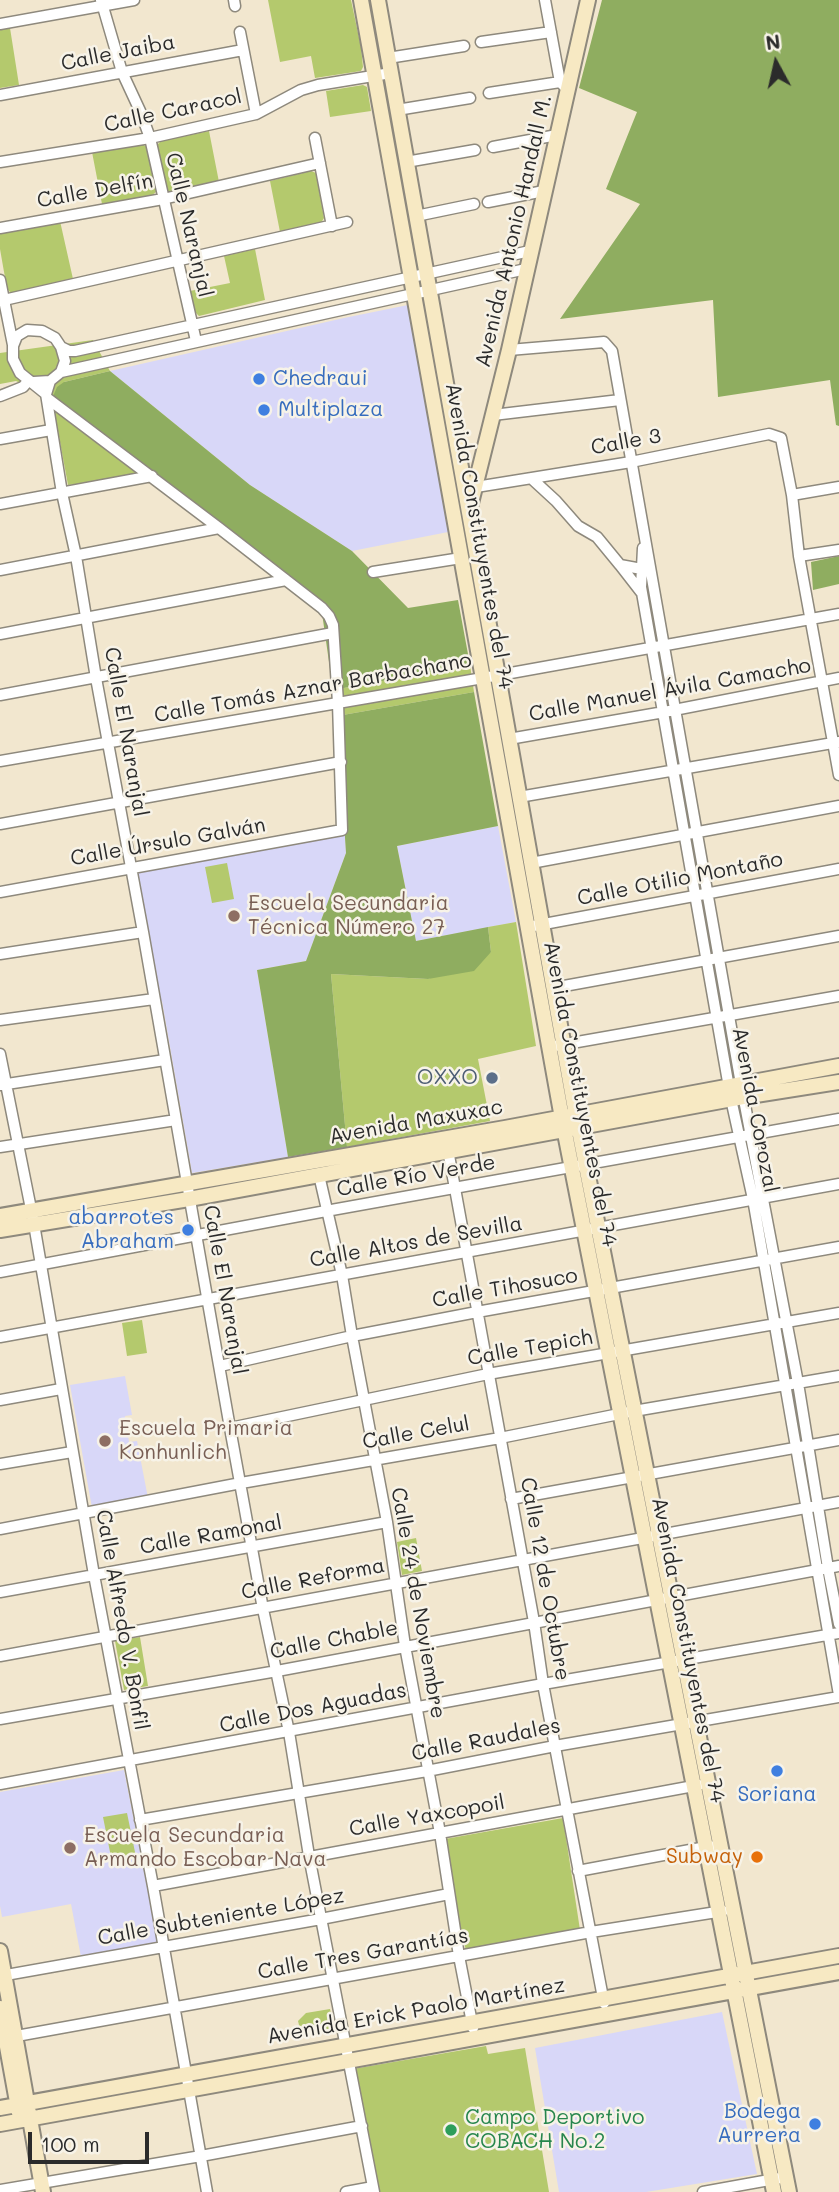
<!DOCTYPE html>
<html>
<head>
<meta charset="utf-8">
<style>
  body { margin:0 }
  #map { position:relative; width:839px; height:2192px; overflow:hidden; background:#f2e7cf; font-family:Mali,sans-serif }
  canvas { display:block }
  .north { position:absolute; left:741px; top:28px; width:70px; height:70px; -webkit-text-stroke:5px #f7f3e8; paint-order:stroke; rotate:352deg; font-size:19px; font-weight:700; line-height:28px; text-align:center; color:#2b2b2b }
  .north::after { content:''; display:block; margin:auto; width:24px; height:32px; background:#2b2b2b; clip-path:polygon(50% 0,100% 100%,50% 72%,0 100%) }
  .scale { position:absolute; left:28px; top:2132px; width:121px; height:32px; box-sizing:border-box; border:4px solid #2b2b2b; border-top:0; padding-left:9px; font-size:21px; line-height:24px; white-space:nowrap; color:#2b2b2b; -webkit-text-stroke:5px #f7f3e8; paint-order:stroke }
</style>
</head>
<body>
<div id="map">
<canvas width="839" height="2192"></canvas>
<div class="north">N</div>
<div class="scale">100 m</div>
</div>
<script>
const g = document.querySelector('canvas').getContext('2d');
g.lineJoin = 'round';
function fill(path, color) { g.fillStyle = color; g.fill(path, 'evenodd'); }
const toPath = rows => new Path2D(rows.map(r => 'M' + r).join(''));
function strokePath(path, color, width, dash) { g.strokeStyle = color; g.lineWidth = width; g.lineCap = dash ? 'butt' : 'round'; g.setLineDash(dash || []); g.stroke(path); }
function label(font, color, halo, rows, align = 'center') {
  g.font = font + ' Mali,sans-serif'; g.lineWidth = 5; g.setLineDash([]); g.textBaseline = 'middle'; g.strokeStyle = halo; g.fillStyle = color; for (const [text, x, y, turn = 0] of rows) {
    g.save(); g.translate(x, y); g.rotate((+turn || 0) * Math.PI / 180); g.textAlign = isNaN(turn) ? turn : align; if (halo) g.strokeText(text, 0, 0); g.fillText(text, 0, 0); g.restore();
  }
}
fill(toPath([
  [408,305,448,532,352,551,250,485,110,371,344,318],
  [498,826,516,922,416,941,397,846],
  [345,833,346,853,306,961,257,970,288,1157,192,1173,162,1001,159,1001,137,872],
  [125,1376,132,1415,125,1416,129,1442,137,1441,148,1498,92,1508,70,1385],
  [124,1770,158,1943,81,1957,71,1904,2,1917,0,1906,0,1792],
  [722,2012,757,2174,646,2192,559,2192,535,2048]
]), '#d8d7f8');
fill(toPath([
  [268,0,351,0,361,47,363,67,361,71,315,78,311,56,280,62],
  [10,28,19,85,0,88,0,30],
  [363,85,367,87,371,111,330,117,326,91],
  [209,131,219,182,171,193,167,190,157,145,161,141],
  [141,144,146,146,156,192,151,196,102,204,92,152],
  [311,171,316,173,324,218,321,223,280,232,270,181],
  [60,221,73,279,11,293,7,289,0,249,0,234],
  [255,249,265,300,199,316,194,311,190,291,230,283,224,256],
  [93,340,110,371,64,382,148,476,68,485,52,399,16,381,0,384,0,353],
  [470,665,474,692,337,716,333,690],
  [227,863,234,899,212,903,205,867],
  [516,922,536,1046,478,1059,490,1121,347,1147,331,974,428,979,491,952,488,927],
  [142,1320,147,1353,127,1356,122,1323],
  [416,1538,422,1571,402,1575,397,1542],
  [140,1637,148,1686,124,1690,115,1641],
  [127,1813,136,1857,112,1862,103,1817],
  [563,1818,580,1930,466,1950,450,1900,445,1839],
  [330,2009,334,2028,309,2032,300,2029,298,2021,306,2013],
  [486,2046,488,2054,525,2048,549,2192,374,2192,353,2069]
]), '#b4c96d');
fill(toPath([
  [602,0,839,0,839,426,836,425,830,380,718,397,713,300,560,319,640,204,606,189,637,112,579,88],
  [110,371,250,485,352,551,408,608,458,600,470,665,333,690,322,613,52,399,57,387,64,382],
  [839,556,839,584,813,590,811,562],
  [474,692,498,826,397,846,416,941,488,927,491,952,474,971,428,979,331,974,347,1147,288,1157,257,970,306,961,346,853,337,716]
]), '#8fad60');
const street = toPath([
  [101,0,122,72,141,113,150,138,196,341],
  [234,0,235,6],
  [545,0,560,82,568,90],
  [0,24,134,0],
  [240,32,256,114],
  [481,42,551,32],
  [388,58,464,46],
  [489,93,560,82],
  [0,95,243,50],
  [397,110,470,98],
  [315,138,332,226],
  [493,147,557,135],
  [0,162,150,138,256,114,301,90,318,85,391,73],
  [406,162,475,150],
  [488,202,544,191],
  [416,216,474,204],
  [0,228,163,199,320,163],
  [0,280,13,345],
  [4,300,347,222],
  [61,347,69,351,75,351,530,251],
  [509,350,604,342,612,351,741,1084,798,1383,828,1568,839,1624],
  [61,372,526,269],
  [50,381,46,394,62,493,76,556,96,678,143,932,230,1428,263,1609,289,1732,309,1856,374,2192],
  [34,382,50,381,61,372,65,361,61,347,55,338,42,331,27,330,17,336,13,346,13,359,20,373,46,394],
  [0,396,23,387,29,380],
  [493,415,620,400],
  [0,439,51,430],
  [531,478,556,501,578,526,597,537,620,565,647,570],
  [476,487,631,462,769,434,781,438,792,495,799,556,839,775],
  [792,495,839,487],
  [0,504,152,476],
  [643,548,641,587,731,1099,753,1199,839,1695],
  [799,556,839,550],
  [620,565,641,592],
  [0,570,219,528],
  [373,572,461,558],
  [0,634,286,580],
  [0,695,333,633],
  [509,739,664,712,839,678],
  [0,761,483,678,839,614],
  [519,797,839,742],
  [0,824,341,762],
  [531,863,839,806],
  [0,892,342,830,338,703,333,625,329,616,322,608,219,528,47,398],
  [528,927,839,869],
  [0,954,143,932],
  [553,988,839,936],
  [0,1020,154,999],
  [549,1047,839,996],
  [0,1054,34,1224,94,1575,153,1886,207,2192],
  [0,1085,165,1060],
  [0,1147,176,1120],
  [448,1150,534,1622,543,1684,604,2003],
  [319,1175,342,1275,352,1336,387,1522,405,1646,440,1833,459,1956,473,2028],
  [0,1272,326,1211,839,1119],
  [0,1337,839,1184],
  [220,1366,352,1336,477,1312,839,1247],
  [0,1400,61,1389],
  [230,1428,488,1374,839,1313],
  [0,1464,72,1452],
  [511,1499,839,1440],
  [0,1529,241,1483,500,1438,634,1411,839,1376],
  [0,1592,387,1522],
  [0,1656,839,1502],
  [0,1719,277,1671,839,1566],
  [0,1784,543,1684,839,1633],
  [140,1820,427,1771,555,1746,839,1697],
  [578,1871,706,1847,720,1846],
  [153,1886,699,1785],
  [0,1976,321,1919,449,1894],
  [11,2037,591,1932,723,1911],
  [0,2190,201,2156,362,2126],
  [346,2192,373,2187],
  [703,2192,786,2177]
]);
const secondary = toPath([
  [361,0,562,1118,774,2192],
  [378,0,576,1115,789,2192],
  [470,507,509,350,588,0],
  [0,1216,505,1128,839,1066],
  [0,1230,189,1199,743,1097,839,1082],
  [0,1951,43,2192],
  [0,2008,19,2113],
  [0,2108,839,1956],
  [0,2124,839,1972]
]);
strokePath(street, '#8e897d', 13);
strokePath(secondary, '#8e897d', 18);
strokePath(street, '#fff', 10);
strokePath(secondary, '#f7e9c3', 14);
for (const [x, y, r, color] of [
  [259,379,7,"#3f7fe0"],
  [264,410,7,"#3f7fe0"],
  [234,916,7,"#8d6e63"],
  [492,1078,7,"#5c6f8a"],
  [188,1230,7,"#3f7fe0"],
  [105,1441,7,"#8d6e63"],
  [777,1771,7,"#3f7fe0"],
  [70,1848,7,"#8d6e63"],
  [757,1857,7,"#e8710a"],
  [815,2124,7,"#3f7fe0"],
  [451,2130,7,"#2e9e5b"]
]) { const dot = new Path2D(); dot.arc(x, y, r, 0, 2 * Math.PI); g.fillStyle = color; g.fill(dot); strokePath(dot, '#f7f3e8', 2.5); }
label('21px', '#2b2b2b', '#f7f3e8', [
  ["Calle Jaiba",118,53,-11],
  ["Calle Caracol",173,111,-12],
  ["Calle Delfín",95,191,-10],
  ["Calle Naranjal",189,225,77],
  ["Avenida Antonio Handall M.",514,231,-77],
  ["Calle 3",626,442,-10],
  ["Avenida Constituyentes del 74",479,536,80],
  ["Calle Tomás Aznar Barbachano",313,688,-10],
  ["Calle Manuel Ávila Camacho",670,690,-10],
  ["Calle El Naranjal",126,732,80],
  ["Calle Úrsulo Galván",168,842,-10],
  ["Calle Otilio Montaño",680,879,-11],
  ["Avenida Constituyentes del 74",580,1094,79],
  ["Avenida Corozal",755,1110,79],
  ["Avenida Maxuxac",416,1122,-10],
  ["Calle Río Verde",416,1176,-10],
  ["Calle Altos de Sevilla",416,1242,-10],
  ["Calle Tihosuco",505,1288,-10],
  ["Calle El Naranjal",225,1290,80],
  ["Calle Tepich",530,1348,-10],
  ["Calle Celul",416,1433,-10],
  ["Calle Ramonal",211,1535,-10],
  ["Calle Reforma",313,1579,-11],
  ["Calle 12 de Octubre",545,1579,80],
  ["Calle 24 de Noviembre",418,1603,80],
  ["Calle Alfredo V. Bonfil",122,1620,80],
  ["Calle Chable",334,1640,-11],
  ["Avenida Constituyentes del 74",688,1650,79],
  ["Calle Dos Aguadas",313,1708,-11],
  ["Calle Raudales",486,1740,-11],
  ["Calle Yaxcopoil",427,1816,-10],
  ["Calle Subteniente López",221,1917,-10],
  ["Calle Tres Garantías",363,1954,-10],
  ["Avenida Erick Paolo Martínez",416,2011,-10]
]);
label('21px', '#366cbe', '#f7f3e8', [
  ["Chedraui",273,379],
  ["Multiplaza",278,410],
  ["abarrotes",174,1218,"right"],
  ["Abraham",174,1242,"right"],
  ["Soriana",777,1795,"center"],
  ["Bodega",801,2112,"right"],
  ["Aurrera",801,2136,"right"]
], 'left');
label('21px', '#785e54', '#f7f3e8', [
  ["Escuela Secundaria",248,904],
  ["Técnica Número 27",248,928],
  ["Escuela Primaria",119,1429],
  ["Konhunlich",119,1453],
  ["Escuela Secundaria",84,1836],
  ["Armando Escobar Nava",84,1860]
], 'left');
label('21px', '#4e5e75', '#f7f3e8', [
  ["OXXO",478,1078]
], 'right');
label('21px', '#c56008', '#f7f3e8', [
  ["Subway",743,1857]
], 'right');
label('21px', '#27864d', '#f7f3e8', [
  ["Campo Deportivo",465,2118],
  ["COBACH No.2",465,2142]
], 'left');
</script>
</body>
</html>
